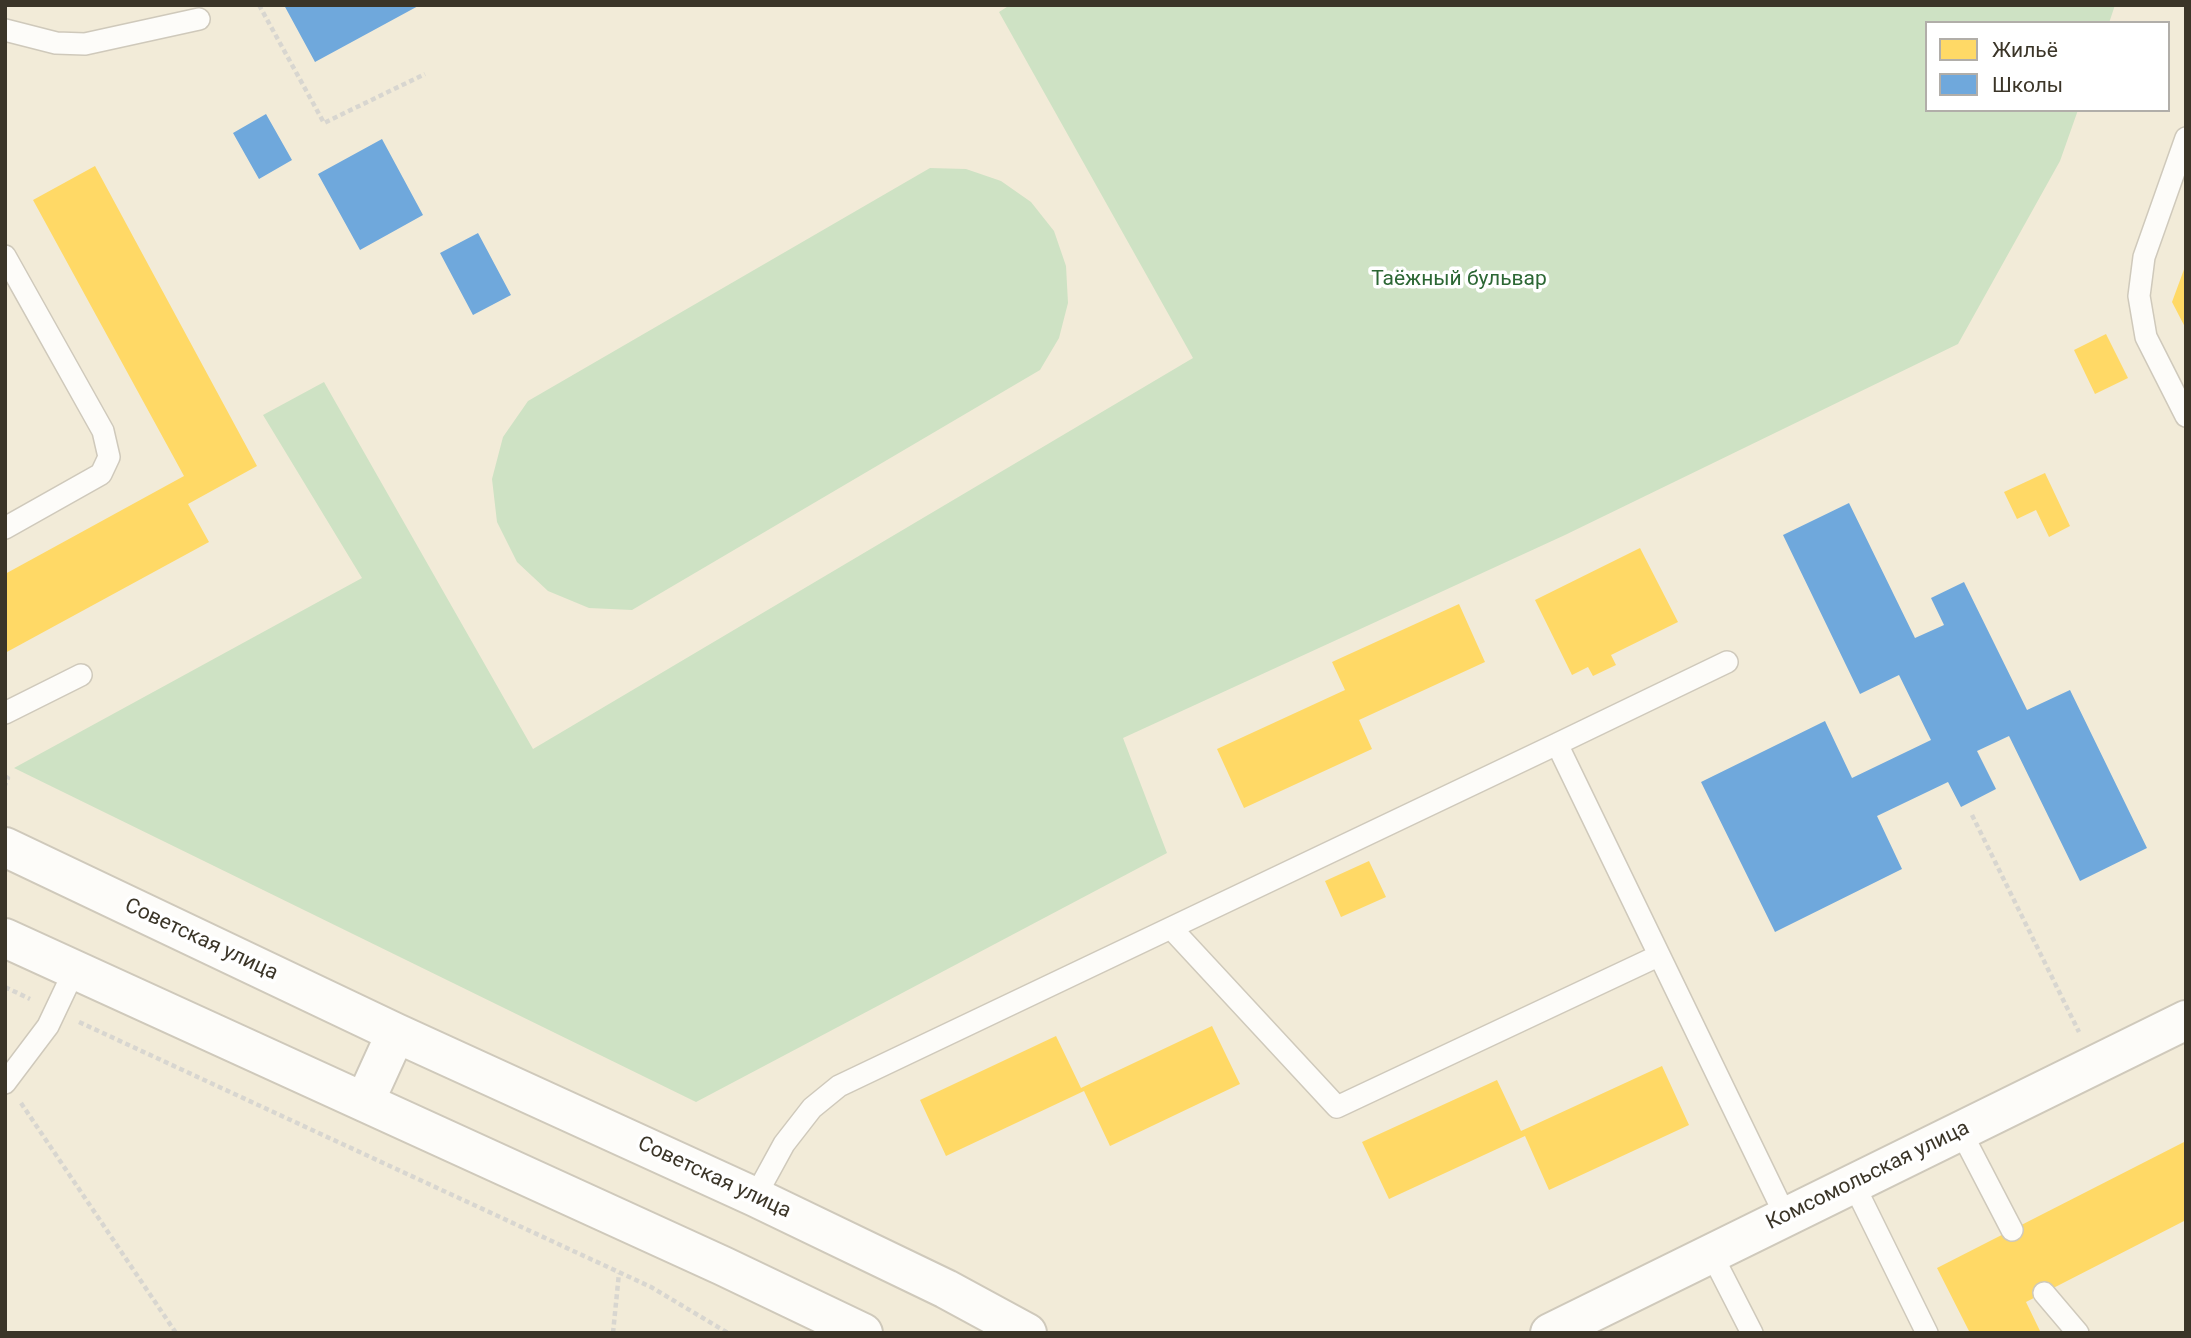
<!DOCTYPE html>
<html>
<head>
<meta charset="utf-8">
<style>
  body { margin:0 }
  #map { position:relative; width:2191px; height:1338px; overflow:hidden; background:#f2ebd8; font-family:Roboto,sans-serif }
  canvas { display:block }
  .frame { position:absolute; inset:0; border:7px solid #3b3528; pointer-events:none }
  .legend { position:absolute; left:1925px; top:21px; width:245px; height:91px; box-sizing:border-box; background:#fff; border:2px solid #b1aea9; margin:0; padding:9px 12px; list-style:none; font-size:21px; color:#3b3528 }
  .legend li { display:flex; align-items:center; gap:14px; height:35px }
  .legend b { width:35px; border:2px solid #b1aea9 }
</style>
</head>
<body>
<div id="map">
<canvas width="2191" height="1338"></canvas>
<div class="frame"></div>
<ul class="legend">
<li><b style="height:19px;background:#ffd966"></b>Жильё</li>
<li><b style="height:19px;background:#6fa8dc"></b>Школы</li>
</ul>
</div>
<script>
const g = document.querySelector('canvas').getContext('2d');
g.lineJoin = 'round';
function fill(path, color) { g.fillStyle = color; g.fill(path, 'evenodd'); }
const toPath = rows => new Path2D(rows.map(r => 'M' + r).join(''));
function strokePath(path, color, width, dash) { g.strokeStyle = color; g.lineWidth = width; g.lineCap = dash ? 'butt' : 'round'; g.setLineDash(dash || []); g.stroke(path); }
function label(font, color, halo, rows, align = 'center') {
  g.font = font + ' Roboto,sans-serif'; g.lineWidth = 7; g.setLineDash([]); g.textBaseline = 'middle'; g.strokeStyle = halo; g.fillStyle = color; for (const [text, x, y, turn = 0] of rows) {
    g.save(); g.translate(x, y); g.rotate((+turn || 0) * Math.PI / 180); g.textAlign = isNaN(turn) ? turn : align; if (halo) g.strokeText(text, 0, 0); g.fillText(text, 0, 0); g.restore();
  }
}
fill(toPath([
  [1010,5,2115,5,2109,23,1927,23,1927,110,2078,110,2060,161,1958,344,1565,535,1123,738,1167,853,696,1102,14,768,362,578,263,415,324,382,533,749,1193,358,999,12],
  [930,168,966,169,1001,181,1031,202,1054,231,1066,266,1068,303,1059,338,1040,370,632,610,589,608,548,591,517,562,497,522,492,479,503,437,528,401]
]), '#cee2c4');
fill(toPath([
  [95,166,257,466,188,504,209,542,5,653,5,574,184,476,33,200],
  [2186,264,2186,329,2172,302],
  [2106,334,2128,378,2095,394,2074,350],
  [2045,473,2070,526,2049,537,2036,510,2017,519,2004,492],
  [1640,548,1678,622,1611,655,1616,665,1593,676,1588,667,1572,675,1535,600],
  [1459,604,1485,662,1359,720,1372,749,1244,808,1217,749,1345,690,1332,662],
  [1369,861,1386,897,1341,917,1325,881],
  [1212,1026,1240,1084,1110,1146,1084,1091,946,1156,920,1100,1056,1036,1081,1088],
  [1662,1066,1689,1125,1549,1190,1525,1136,1389,1199,1362,1142,1497,1080,1521,1131],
  [2186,1141,2186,1220,2026,1302,2041,1333,1970,1333,1937,1268]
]), '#ffd966');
fill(toPath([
  [284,5,420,5,315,62],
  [266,114,292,160,259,179,233,133],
  [382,139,423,215,360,250,318,174],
  [478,233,511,295,473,315,440,253],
  [1849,503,1915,638,1944,625,1931,598,1964,582,2027,710,2070,690,2147,848,2080,881,2009,736,1977,751,1996,789,1961,807,1948,782,1877,816,1902,869,1775,932,1701,782,1825,721,1852,778,1931,740,1899,675,1860,694,1783,535]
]), '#6fa8dc');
const service = toPath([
  [5,30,56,43,85,44,199,19],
  [2186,138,2144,257,2139,296,2146,337,2186,416],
  [5,256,103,431,109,457,101,474,5,528],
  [5,713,81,675],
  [1557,744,1727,662],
  [1171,928,1337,1107,1658,956],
  [5,1083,48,1026,75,969],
  [1960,1130,2012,1230],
  [1853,1183,1927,1333],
  [755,1197,784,1144,812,1108,839,1086,1557,744,1786,1217],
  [1711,1253,1752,1333],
  [2044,1293,2078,1333]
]);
const minor = toPath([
  [1550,1333,2186,1020]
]);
const tertiary = toPath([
  [5,847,396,1033,755,1197,946,1289,1027,1333],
  [5,938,723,1266,863,1333],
  [365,1101,396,1033]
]);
strokePath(service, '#cfc9bb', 24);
strokePath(minor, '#cfc9bb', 42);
strokePath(tertiary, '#cfc9bb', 42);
strokePath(toPath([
  [259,5,324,123,425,74],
  [5,776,8,778,5,785],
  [1972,815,2079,1032],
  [5,987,30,999],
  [79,1022,651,1287,728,1333],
  [21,1103,176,1333],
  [613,1333,619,1273]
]), '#d8d6d0', 4.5, [5, 3.5]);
strokePath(service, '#fdfcf9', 21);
strokePath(minor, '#fdfcf9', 38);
strokePath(tertiary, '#fdfcf9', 38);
label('21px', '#2c6734', '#fff', [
  ["Таёжный бульвар",1459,280]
]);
label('21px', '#3b3528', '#fff', [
  ["Советская улица",201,940,25],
  ["Комсомольская улица",1868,1176,-26],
  ["Советская улица",714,1178,25]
]);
</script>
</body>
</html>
